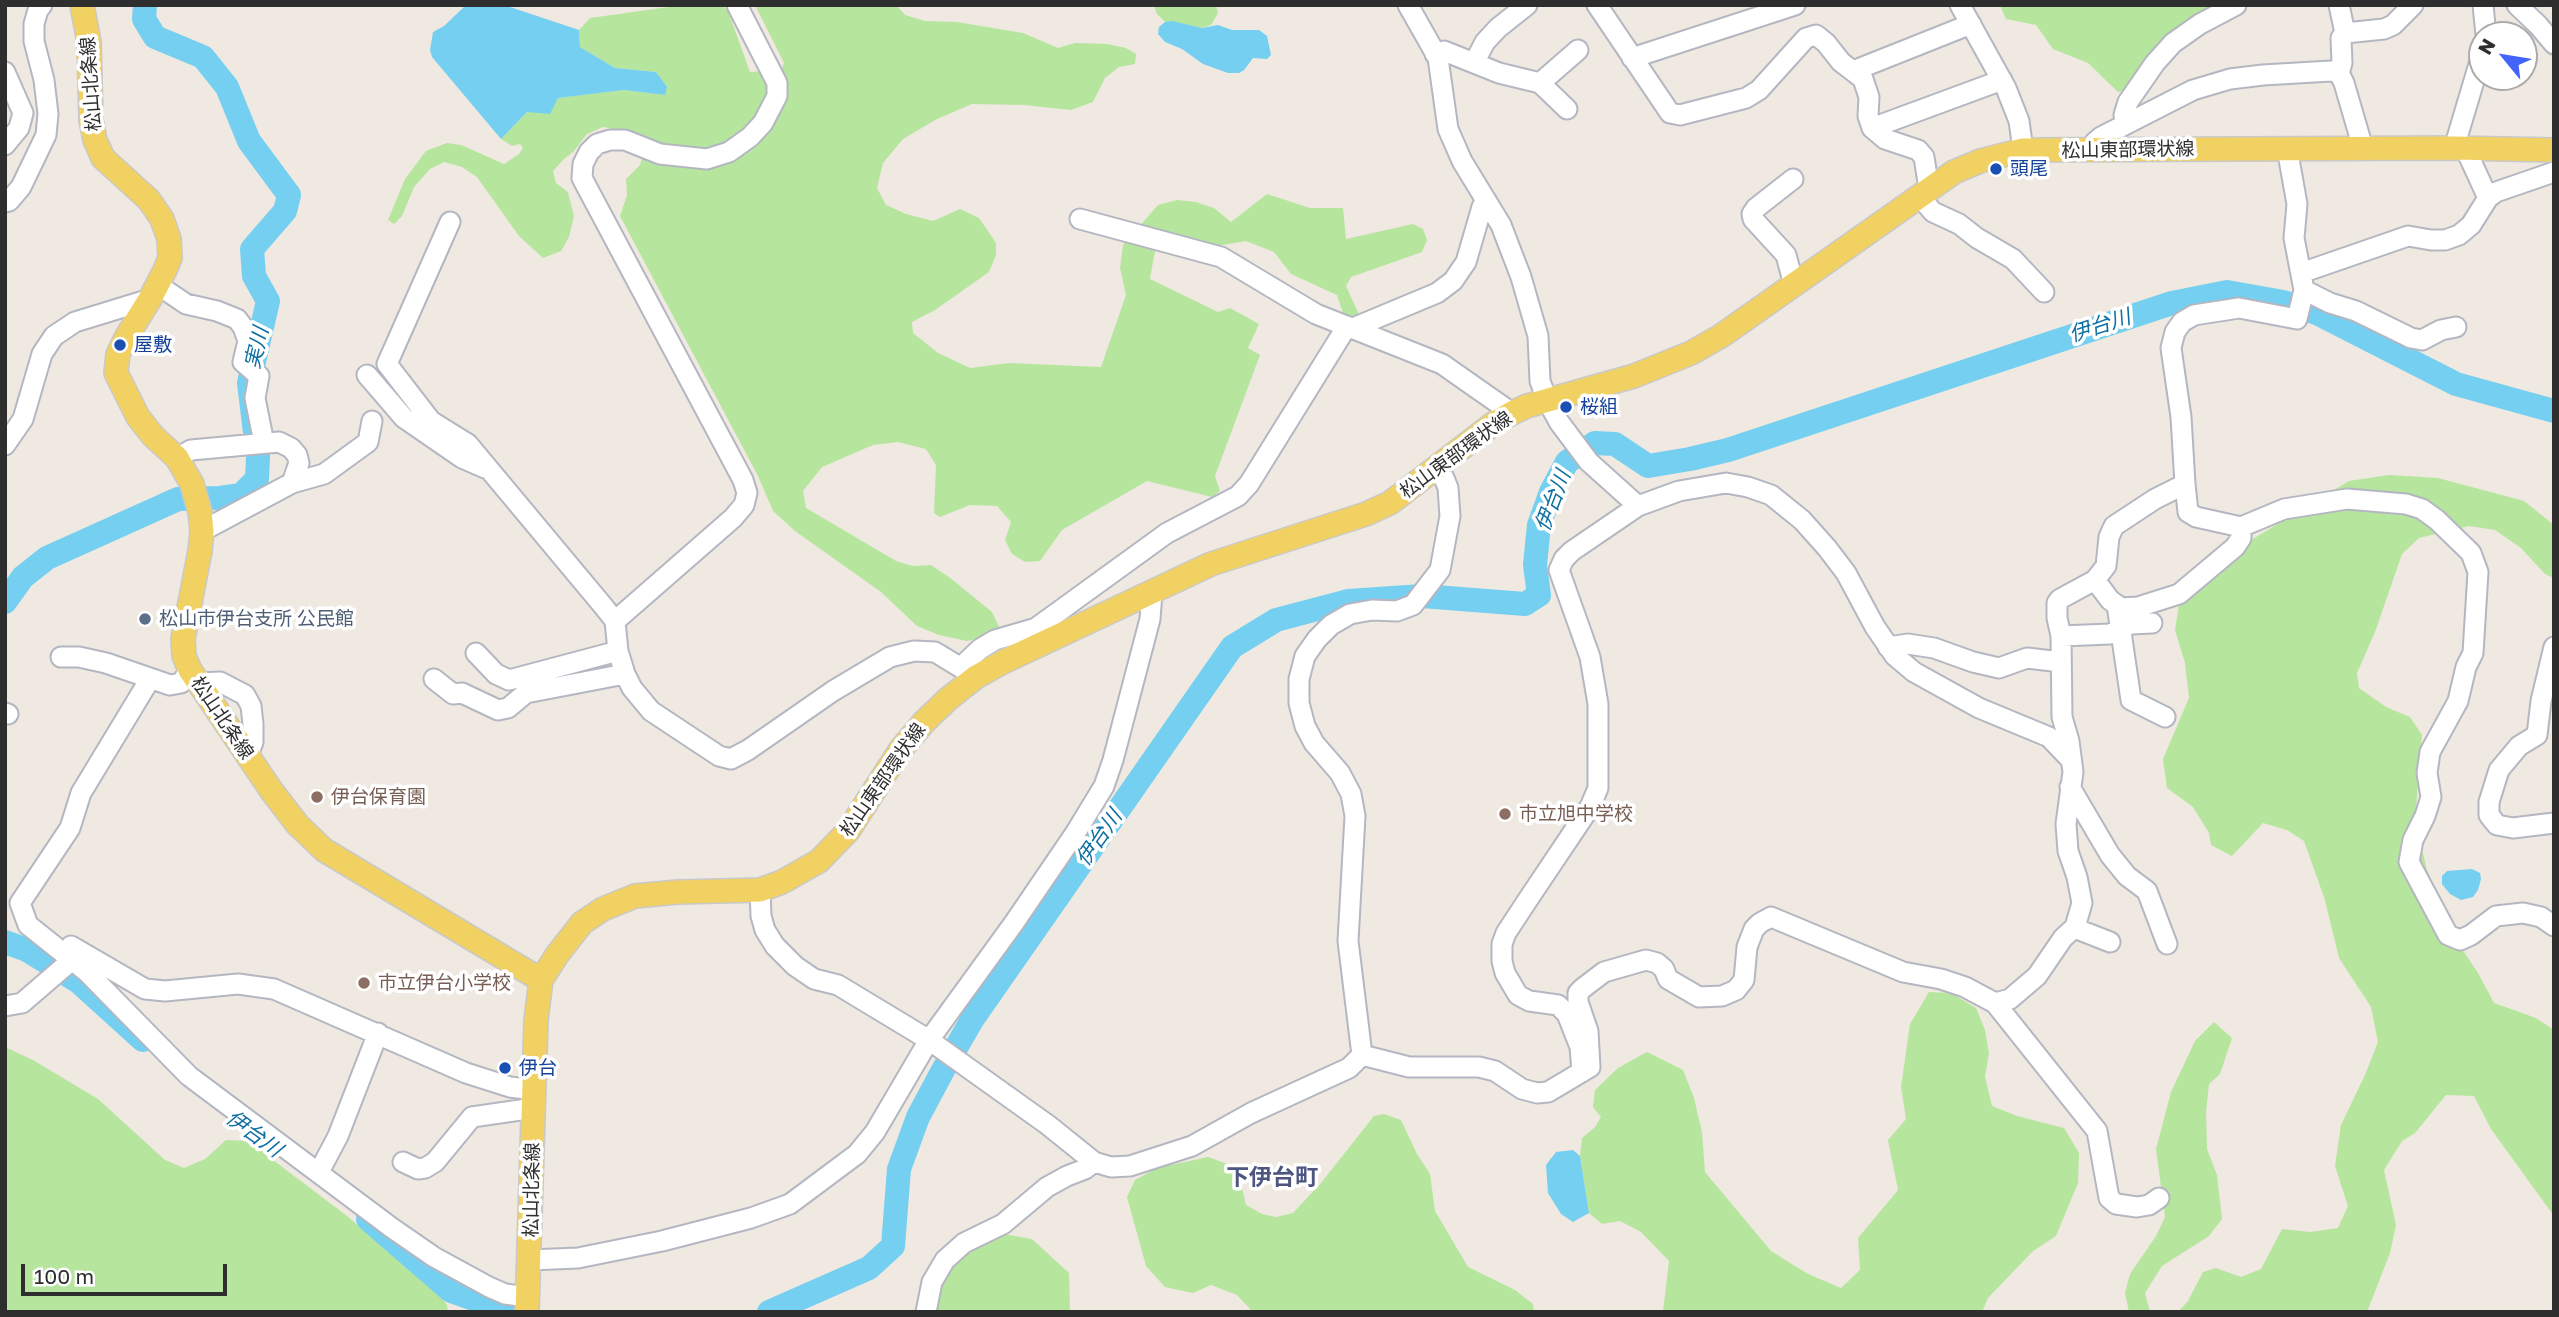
<!DOCTYPE html>
<html>
<head>
<meta charset="utf-8">
<style>
  body { margin:0 }
  #map { position:relative; width:2559px; height:1317px; overflow:hidden; background:#efe9e1; font-family:"Golos Text",sans-serif }
  canvas { display:block }
  .frame { position:absolute; inset:0; border:7px solid #2e2e2e; pointer-events:none }
  .north { position:absolute; left:2468px; top:21px; width:70px; height:70px; box-sizing:border-box; background:#fff; border:2px solid #ababab; border-radius:50%; rotate:300deg; font-size:19px; font-weight:700; line-height:28px; text-align:center; color:#2e2e2e }
  .north::after { content:''; display:block; margin:auto; width:24px; height:32px; background:#4264fb; clip-path:polygon(50% 0,100% 100%,50% 72%,0 100%) }
  .scale { position:absolute; left:21px; top:1264px; width:206px; height:32px; box-sizing:border-box; border:4px solid #2e2e2e; border-top:0; padding-left:9px; font-size:21px; line-height:24px; white-space:nowrap; color:#2e2e2e; -webkit-text-stroke:5px #fff; paint-order:stroke }
</style>
</head>
<body>
<div id="map">
<canvas width="2559" height="1317"></canvas>
<div class="frame"></div>
<div class="north">N</div>
<div class="scale">100 m</div>
</div>
<script>
const g = document.querySelector('canvas').getContext('2d');
g.lineJoin = 'round';
function fill(path, color) { g.fillStyle = color; g.fill(path, 'evenodd'); }
const toPath = rows => new Path2D(rows.map(r => 'M' + r).join(''));
function strokePath(path, color, width, dash) { g.strokeStyle = color; g.lineWidth = width; g.lineCap = dash ? 'butt' : 'round'; g.setLineDash(dash || []); g.stroke(path); }
function label(font, color, halo, rows, align = 'center') {
  g.font = font + ' "Golos Text","Noto Sans JP",sans-serif'; g.lineWidth = 7; g.setLineDash([]); g.textBaseline = 'middle'; g.strokeStyle = halo; g.fillStyle = color; for (const [text, x, y, turn = 0] of rows) {
    g.save(); g.translate(x, y); g.rotate((+turn || 0) * Math.PI / 180); g.textAlign = isNaN(turn) ? turn : align; if (halo) g.strokeText(text, 0, 0); g.fillText(text, 0, 0); g.restore();
  }
}
fill(toPath([
  [683,5,722,5,728,11,750,72,781,70,784,63,755,5,896,5,905,15,925,21,957,22,1023,33,1058,48,1075,43,1107,44,1126,48,1136,54,1135,64,1119,67,1105,78,1093,102,1071,110,1024,105,972,104,937,119,903,139,883,163,877,188,886,205,906,214,933,221,960,209,979,218,996,243,996,255,989,272,935,310,912,322,913,333,938,353,970,368,1009,363,1101,367,1126,295,1120,268,1123,245,1158,205,1177,200,1196,202,1214,208,1231,222,1267,194,1310,208,1343,208,1346,239,1413,224,1423,229,1427,240,1422,252,1351,277,1346,286,1360,317,1353,323,1344,316,1337,295,1291,274,1274,252,1246,241,1195,250,1155,251,1150,279,1218,312,1230,308,1259,324,1248,348,1260,355,1215,476,1220,491,1212,497,1147,481,1062,530,1040,561,1025,562,1012,554,1005,540,1011,522,997,506,970,505,940,517,934,513,936,465,926,449,898,442,873,445,822,467,803,491,806,508,896,561,913,566,931,565,949,577,992,612,1000,629,990,636,967,641,939,635,917,626,881,592,795,531,773,511,758,476,620,216,627,195,626,179,640,165,643,155,630,132,603,127,587,134,573,152,564,159,553,171,556,183,568,192,574,216,569,237,561,251,543,258,519,236,477,177,462,167,444,162,430,169,414,187,402,216,394,224,388,220,405,179,426,151,447,143,461,145,504,164,519,154,523,148,520,144,512,146,501,139,527,112,557,98,624,90,665,95,656,72,615,68,580,47,579,30,590,18],
  [1154,5,1216,5,1218,13,1211,25,1202,28,1165,22,1157,14],
  [2000,5,2213,5,2200,13,2158,46,2128,89,2118,92,2088,63,2053,49,2036,25,2006,19],
  [2389,475,2438,478,2524,501,2554,525,2554,578,2545,574,2521,548,2495,530,2469,526,2419,538,2402,554,2375,632,2357,673,2359,688,2386,707,2410,717,2422,735,2415,820,2427,870,2452,934,2478,973,2494,1003,2536,1018,2554,1030,2554,1216,2491,1129,2474,1096,2446,1095,2415,1133,2402,1141,2384,1170,2396,1225,2390,1253,2367,1312,2178,1312,2188,1301,2203,1272,2216,1268,2241,1277,2261,1269,2282,1229,2310,1232,2338,1228,2348,1206,2335,1166,2341,1125,2365,1075,2378,1042,2371,1007,2339,958,2325,900,2304,841,2287,830,2263,823,2232,856,2211,845,2209,833,2193,807,2167,788,2163,759,2189,698,2185,663,2175,630,2179,604,2243,545,2349,481],
  [1929,992,1951,993,1976,1008,1985,1030,1989,1053,1985,1077,1992,1106,2017,1116,2064,1128,2079,1153,2078,1183,2056,1236,2033,1251,1988,1298,1982,1312,1663,1312,1669,1261,1641,1232,1620,1221,1602,1224,1589,1213,1580,1156,1582,1138,1595,1127,1601,1117,1593,1107,1595,1090,1618,1068,1647,1052,1683,1070,1694,1098,1702,1132,1705,1172,1771,1251,1808,1274,1841,1288,1860,1270,1858,1238,1898,1190,1888,1140,1906,1119,1901,1087,1910,1024],
  [2214,1022,2232,1038,2220,1074,2209,1084,2206,1112,2207,1149,2217,1175,2222,1219,2209,1236,2162,1266,2145,1293,2150,1312,2129,1312,2125,1293,2130,1274,2156,1236,2165,1217,2156,1149,2171,1092,2195,1041],
  [5,1047,33,1060,98,1099,165,1160,184,1168,205,1159,226,1140,248,1141,347,1216,439,1295,447,1305,448,1312,5,1312],
  [1384,1114,1401,1120,1417,1154,1430,1174,1435,1211,1468,1267,1515,1290,1533,1304,1534,1312,1253,1312,1237,1295,1211,1285,1193,1293,1165,1287,1146,1266,1127,1197,1135,1180,1157,1168,1208,1157,1230,1165,1239,1175,1246,1205,1262,1214,1276,1217,1293,1213,1321,1183,1374,1116],
  [970,1228,1032,1239,1069,1273,1070,1312,914,1312,932,1267]
]), '#b6e59e');
fill(toPath([
  [504,5,579,30,580,47,615,68,656,72,667,87,665,95,624,90,558,98,550,114,527,112,501,139,432,57,430,50,433,32,444,26,465,6],
  [1172,21,1202,28,1218,25,1232,30,1259,30,1267,36,1271,55,1267,59,1253,58,1244,70,1239,73,1228,73,1203,64,1182,49,1165,42,1158,34,1159,27,1165,22],
  [2472,869,2480,873,2481,879,2478,890,2473,897,2461,900,2450,894,2442,884,2442,876,2447,871],
  [1573,1150,1580,1156,1589,1213,1573,1222,1561,1214,1548,1193,1546,1165,1556,1152]
]), '#75cff0');
strokePath(toPath([
  [5,602,23,577,47,558,178,499,220,498,241,495,257,479,258,457,249,383,268,301,254,276,252,249,285,211,289,195,249,141,227,87,203,57,155,37,144,19,145,5],
  [5,942,27,950,79,982,143,1040],
  [368,1219,451,1291,511,1312],
  [769,1312,869,1268,893,1246,899,1169,918,1117,942,1072,972,1020,1232,647,1276,620,1348,601,1422,596,1525,604,1539,595,1535,565,1539,525,1551,492,1567,462,1595,443,1615,444,1648,466,1690,459,1728,450,2172,303,2227,292,2283,302,2317,313,2456,384,2554,411]
]), '#75cff0', 24);
const minor = toPath([
  [1408,5,1438,58,1448,129,1462,161,1501,225,1521,277,1538,336,1540,381,1547,400,1559,422,1589,462,1638,506],
  [1597,5,1670,113,1680,115,1746,98,1759,90,1806,38,1816,35,1826,43,1841,62,1863,79,1869,97,1868,116,1872,128,1885,139,1918,150,1924,157,1929,189],
  [1960,5,2006,88,2019,121,2023,150],
  [2339,5,2345,33,2384,29,2393,25,2413,5],
  [2483,5,2486,35],
  [2517,5,2538,25,2554,44],
  [1435,54,1444,51,1499,73,1540,83,1578,50],
  [1632,58,1795,5],
  [1474,63,1485,42,1498,28,1527,5],
  [1853,71,1971,24],
  [5,72,23,113,19,128,5,145],
  [2339,73,2342,63,2341,38,2345,33],
  [1540,83,1567,109],
  [2126,124,2124,115,2128,102,2155,63,2173,43,2200,24,2236,5],
  [1872,128,2002,80],
  [2454,148,2482,54],
  [2465,148,2488,198],
  [2091,150,2095,142,2101,137,2193,90,2230,79,2263,75,2331,71,2339,73,2344,83,2363,148],
  [1793,179,1756,208,1752,214,1753,219,1786,255,1794,285],
  [1919,196,1933,212,1959,224,1977,238,2013,259,2044,292],
  [5,202,9,201,21,187,46,135,48,114,44,80,34,41,34,24,38,10,42,5],
  [1080,219,1221,257,1316,314,1442,364,1512,413],
  [450,222,387,364,431,421,468,444,604,607,615,621,618,651,625,674,632,688,651,711,719,756,731,759,748,750,833,691,890,657,914,651,935,652,976,677],
  [2301,273,2408,236,2431,240,2445,240,2459,235,2471,225,2488,198,2496,192,2554,172],
  [158,285,186,304,217,311,237,319,243,327,248,341,243,362,259,376,255,398,264,443],
  [2304,290,2330,303,2356,311,2411,338,2422,340,2441,330,2456,327],
  [1353,328,1437,293,1453,281,1466,262,1482,207,1486,200],
  [367,375,404,418,462,458,485,468],
  [5,445,23,419,42,354,54,336,75,322,150,299],
  [177,458,191,450,279,442,291,448,297,455,299,463,292,483,202,531],
  [292,483,324,474,368,442,372,421],
  [2185,484,2188,512,2196,517,2241,527,2284,509,2347,499,2406,504,2422,509,2437,520,2471,553,2478,572,2473,653,2466,667,2458,701,2430,752,2427,773,2431,797,2425,816,2413,840,2409,862,2448,935,2460,940,2471,935,2496,916,2523,913,2541,917,2554,926],
  [2095,580,2110,600,2121,608,2138,607,2179,594,2235,547,2241,538,2241,527],
  [2117,605,2131,700,2165,717],
  [615,621,733,518,744,505,747,493,743,480,582,178,583,164,589,152,597,144,610,140,625,140,660,154,707,159,729,152,750,137,763,123,777,96,777,83,737,5],
  [2061,636,2110,634,2131,624,2152,623],
  [1888,647,1908,644,1934,648,1973,662,1999,668,2027,658,2061,662],
  [2554,647,2541,701,2537,735,2519,746,2499,770,2489,802,2489,815,2497,825,2513,828,2554,823],
  [476,653,496,674,509,680,618,651],
  [61,657,79,657,106,663,170,685,181,683,190,670],
  [961,667,980,649,995,640,1036,628,1167,533,1238,496,1249,484,1347,326],
  [150,679,81,793,70,828,20,903,28,925,87,972,189,1076,392,1228,434,1257,489,1287,505,1294,528,1297],
  [434,679,453,694,462,693,498,710,508,708,526,693,625,674],
  [199,683,220,682,245,695,251,706,253,724,253,742,248,755],
  [5,713,8,714],
  [2070,787,2110,855,2127,876,2147,891,2167,944],
  [760,890,761,916,765,930,775,946,795,966,814,979,838,985,929,1040,1048,1125,1094,1162,1111,1167,1130,1166,1192,1146,1251,1113,1349,1068,1362,1055],
  [2077,929,2110,942],
  [71,946,145,989,165,991,238,984,274,989,466,1073,510,1087,534,1090],
  [1995,1003,2010,999,2037,976,2063,938,2075,927,2082,903,2077,877,2068,851,2066,824,2073,772,2069,741,2062,717,2061,636,2057,618,2057,603,2060,599,2095,580,2106,566,2109,537,2114,526,2155,499,2185,484,2181,417,2171,348,2175,332,2182,322,2194,315,2239,308,2297,319,2304,290,2294,238,2297,204,2287,148],
  [5,1006,22,1003,72,960],
  [1362,1055,1409,1067,1479,1067,1495,1071,1522,1089,1537,1093,1548,1092,1590,1067,1588,1031,1578,1002,1578,993,1583,988,1604,972,1646,960,1657,963,1664,969,1668,979,1699,997,1722,996,1736,990,1744,980,1747,947,1754,929,1760,923,1771,917,1903,972,1941,979,1965,987,1995,1003,2097,1131,2109,1198,2116,1204,2137,1207,2149,1205,2159,1198],
  [1362,1055,1348,941,1355,816,1351,794,1340,773,1314,743,1305,726,1299,703,1299,679,1305,656,1317,639,1331,625,1350,614,1372,610,1397,611,1413,605,1440,570,1450,516,1448,488,1444,478,1436,469],
  [1582,1072,1580,1047,1567,1014,1558,1005,1529,1001,1518,995,1505,973,1502,961,1502,944,1506,933,1529,898,1590,807,1598,788,1598,704,1590,657,1559,570,1564,559,1572,551,1638,506,1679,491,1726,483,1748,487,1771,495,1802,520,1827,548,1846,573,1875,627,1895,656,1914,672,1979,708,2049,737,2071,760],
  [403,1162,418,1169,425,1168,435,1162,472,1117,534,1108],
  [319,1172,338,1136,378,1033],
  [530,1260,578,1258,662,1241,751,1218,790,1204,857,1154,875,1132,929,1040,1014,923,1076,832,1104,786,1113,760,1150,619,1152,593],
  [926,1312,932,1282,945,1260,964,1243,1003,1224,1047,1187,1067,1176,1085,1169,1094,1162]
]);
const major = toPath([
  [82,5,89,42,91,120,95,140,103,158,149,200,162,219,169,239,170,258,165,270,150,299,127,336,118,354,116,373,138,417,153,436,177,458,192,484,200,512,202,531,200,551,183,639,184,656,190,670,271,790,297,824,324,850,541,980],
  [527,1312,536,1020,541,980,557,955,582,923,603,909,635,896,678,892,760,890,782,882,819,861,848,831,901,749,924,722,948,699,976,677,1003,662,1211,564,1366,514,1390,503,1493,424,1512,413,1527,406,1634,376,1691,353,1721,336,1954,172,1980,161,2023,150,2454,148,2554,150]
]);
strokePath(minor, '#b4b7c1', 23);
strokePath(major, '#c9c9c9', 26);
strokePath(minor, '#fff', 19);
strokePath(major, '#f2d163', 23);
for (const [x, y, r, color] of [
  [1996,169,7,"#1a4fb4"],
  [120,345,7,"#1a4fb4"],
  [1566,407,7,"#1a4fb4"],
  [145,619,7,"#5c6f8a"],
  [317,797,7,"#8d6e63"],
  [1505,814,7,"#8d6e63"],
  [364,983,7,"#8d6e63"],
  [505,1068,7,"#1a4fb4"]
]) { const dot = new Path2D(); dot.arc(x, y, r, 0, 2 * Math.PI); g.fillStyle = color; g.fill(dot); strokePath(dot, '#fff', 2.5); }
label('19px', '#2e2e2e', '#fff', [
  ["松山北条線",91,84,-94],
  ["松山東部環状線",2128,150,-1],
  ["松山東部環状線",1456,455,-36],
  ["松山北条線",222,718,56],
  ["松山東部環状線",883,780,-55],
  ["松山北条線",532,1190,-89]
]);
label('19px', '#164399', '#fff', [
  ["頭尾",2010,169],
  ["屋敷",134,345],
  ["桜組",1580,407],
  ["伊台",519,1068]
], 'left');
label('19px', '#4e5e75', '#fff', [
  ["松山市伊台支所 公民館",159,619]
], 'left');
label('19px', '#785e54', '#fff', [
  ["伊台保育園",331,797],
  ["市立旭中学校",1519,814],
  ["市立伊台小学校",378,983]
], 'left');
label('italic 21px', '#0d6fa3', '#fff', [
  ["伊台川",2100,326,-18],
  ["実川",257,348,-77],
  ["伊台川",1553,501,-69],
  ["伊台川",1099,838,-55],
  ["伊台川",254,1134,36]
]);
label('bold 23px', '#4d5680', '#fff', [
  ["下伊台町",1272,1178]
]);
</script>
</body>
</html>
